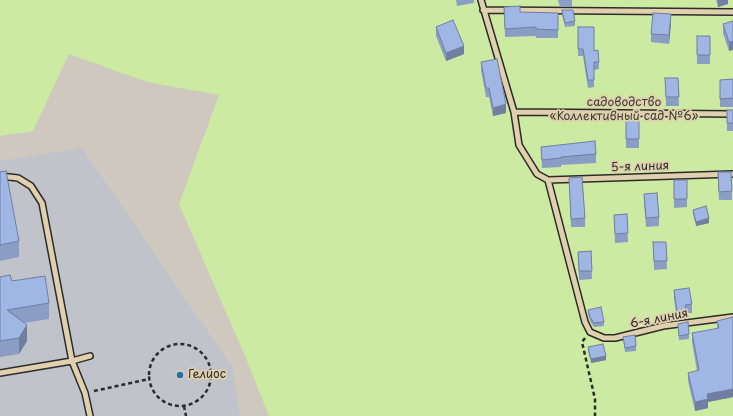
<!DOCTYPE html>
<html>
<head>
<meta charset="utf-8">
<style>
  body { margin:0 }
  canvas { display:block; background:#cec8be }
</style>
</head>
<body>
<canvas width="733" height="416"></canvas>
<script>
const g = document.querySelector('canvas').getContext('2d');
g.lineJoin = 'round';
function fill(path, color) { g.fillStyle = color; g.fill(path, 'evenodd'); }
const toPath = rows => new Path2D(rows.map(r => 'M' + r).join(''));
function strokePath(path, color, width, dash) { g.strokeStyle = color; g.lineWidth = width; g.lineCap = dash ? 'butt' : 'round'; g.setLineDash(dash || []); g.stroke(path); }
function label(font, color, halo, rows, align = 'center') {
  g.font = font + ' "Playpen Sans",sans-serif'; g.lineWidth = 3.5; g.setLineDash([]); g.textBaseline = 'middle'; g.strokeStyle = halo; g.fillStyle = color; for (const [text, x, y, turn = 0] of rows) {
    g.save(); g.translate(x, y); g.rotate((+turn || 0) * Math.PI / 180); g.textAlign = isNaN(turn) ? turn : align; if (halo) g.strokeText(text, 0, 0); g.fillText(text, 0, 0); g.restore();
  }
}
fill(toPath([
  [82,148,232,367,240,416,0,416,0,161]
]), '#c0c3c9');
fill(toPath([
  [0,0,733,0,733,416,269,416,245,356,179,204,219,95,147,82,69,54,33,131,0,136]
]), '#cceaa1');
const lane = toPath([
  [481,0,514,112,519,145,537,174,548,180,585,322,590,332,604,338,615,338,663,326,733,317],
  [483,10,733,12],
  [514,112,733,114],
  [0,176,18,178,31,186,42,203,72,361,85,393,90,416],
  [548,180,733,174],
  [0,373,72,361,90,356]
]);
strokePath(lane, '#2b2b2b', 8);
strokePath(toPath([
  [585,338,582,342,595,399,595,416],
  '149 375a31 31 0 1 1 62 0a31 31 0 1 1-62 0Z',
  [94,391,149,379],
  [184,406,186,416]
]), '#2b2b2b', 2.5, [4, 3]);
strokePath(lane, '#e1d0ad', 5);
fill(toPath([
  [456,0,474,0,474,3,457,6],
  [558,0,572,0,572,7,560,7],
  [716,0,728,0,728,4,718,7],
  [504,7,520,12,558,13,558,38,536,38,536,36,505,37],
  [562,10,575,21,575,26,565,27,562,15],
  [733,21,729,51,723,33,723,24],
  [671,23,669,44,651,42,651,34],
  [436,27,464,54,446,61,436,36],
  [578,27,594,51,599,62,599,69,594,70,594,87,588,88,583,56,578,56],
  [697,36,710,36,710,64,697,64],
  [481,62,506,113,493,116,489,97,486,97,481,70],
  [665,78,678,78,679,106,666,106],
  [733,79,733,107,720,107,720,80],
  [727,110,733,110,733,131,727,131],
  [626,120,639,120,639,148,626,148],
  [541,147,596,154,596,163,561,165,561,167,542,168],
  [0,172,19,241,19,257,0,261],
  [718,172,731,172,732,200,719,200],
  [569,178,585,218,585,227,571,227],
  [674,180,687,180,687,207,674,208],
  [644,194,659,217,659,226,646,227,644,203],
  [693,210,709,223,696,226,693,214],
  [627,214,628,242,615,243,614,215],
  [653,242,666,242,667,269,654,270],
  [591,251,592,279,579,280,578,252],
  [0,277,12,281,49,303,49,319,24,323,27,341,19,354,0,357],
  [674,290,692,304,692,313,686,313,686,319,677,320,674,299],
  [588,310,604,322,604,326,594,327,590,321,588,314],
  [733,317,733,397,708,402,708,408,695,411,688,381,688,373,697,371,692,342,692,333,717,329,717,321],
  [678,324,689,334,689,339,679,340],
  [623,337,636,346,636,351,625,352],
  [588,347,606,360,591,363,588,351]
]), '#8a9dc4');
fill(toPath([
  [718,0,728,0,728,4,718,7],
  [671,14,671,23,669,44,669,35],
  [733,41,733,50,729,51,729,42],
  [464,46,464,54,446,61,446,53],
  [506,104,506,113,493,116,493,108],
  [709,218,709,223,696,226,696,222],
  [27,325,27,341,19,354,19,338],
  [606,356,606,360,591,363,591,359],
  [733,389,733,397,708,402,708,408,695,411,695,402,707,394]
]), '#707fa0');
const building = toPath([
  [520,6,520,12,558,13,558,30,536,29,536,27,505,29,504,7,520,6],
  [562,10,573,10,575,21,565,23,562,10],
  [653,13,671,14,669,35,651,34,653,13],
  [453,20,464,46,446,53,436,27,453,20],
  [733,21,733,41,729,42,723,24,733,21],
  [578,27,594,27,594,51,598,50,599,62,594,62,594,80,588,80,583,49,578,49,578,27],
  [697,36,710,36,710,55,697,55,697,36],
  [497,59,506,104,493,108,489,88,486,88,481,62,497,59],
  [665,78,678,78,679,97,666,97,665,78],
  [733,79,733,98,720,99,720,80,733,79],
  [727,110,733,110,733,123,727,123,727,110],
  [626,120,639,120,639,139,626,139,626,120],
  [595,141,596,154,561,157,561,158,542,160,541,147,595,141],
  [6,171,19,241,0,245,0,172,6,171],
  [718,172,731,172,732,191,719,192,718,172],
  [582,177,585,218,571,219,569,178,582,177],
  [674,180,687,180,687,199,674,199,674,180],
  [657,193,659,217,646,218,644,194,657,193],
  [706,206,709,218,696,222,693,210,706,206],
  [627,214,628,233,615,234,614,215,627,214],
  [653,242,666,242,667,261,654,261,653,242],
  [591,251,592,271,579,271,578,252,591,251],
  [10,275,12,281,45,276,49,303,7,310,27,325,19,338,0,341,0,277,10,275],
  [689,288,692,304,685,305,686,310,677,312,674,290,689,288],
  [601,307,604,322,594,323,590,317,588,310,601,307],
  [733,317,733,389,707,394,708,399,695,402,688,373,699,370,692,333,719,328,717,321,733,317],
  [688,322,689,334,679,336,678,324,688,322],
  [635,335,636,346,625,348,623,337,635,335],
  [603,344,606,356,591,359,588,347,603,344]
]);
fill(building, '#a0b6e4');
strokePath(building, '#707fa0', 1);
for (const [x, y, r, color] of [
  [180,375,4,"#1f6fb2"]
]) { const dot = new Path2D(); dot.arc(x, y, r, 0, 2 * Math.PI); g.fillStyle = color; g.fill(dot); strokePath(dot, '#e1d0ad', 1.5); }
label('12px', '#3b3e37', '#e1d0ad', [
  ["садоводство",624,103],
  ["«Коллективный сад №6»",624,117]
]);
label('12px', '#2b2b2b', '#e1d0ad', [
  ["5-я линия",640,167,-2],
  ["6-я линия",659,319,-11]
]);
label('12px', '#2b2b2b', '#e1d0ad', [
  ["Гелиос",188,375]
], 'left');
</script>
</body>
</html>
